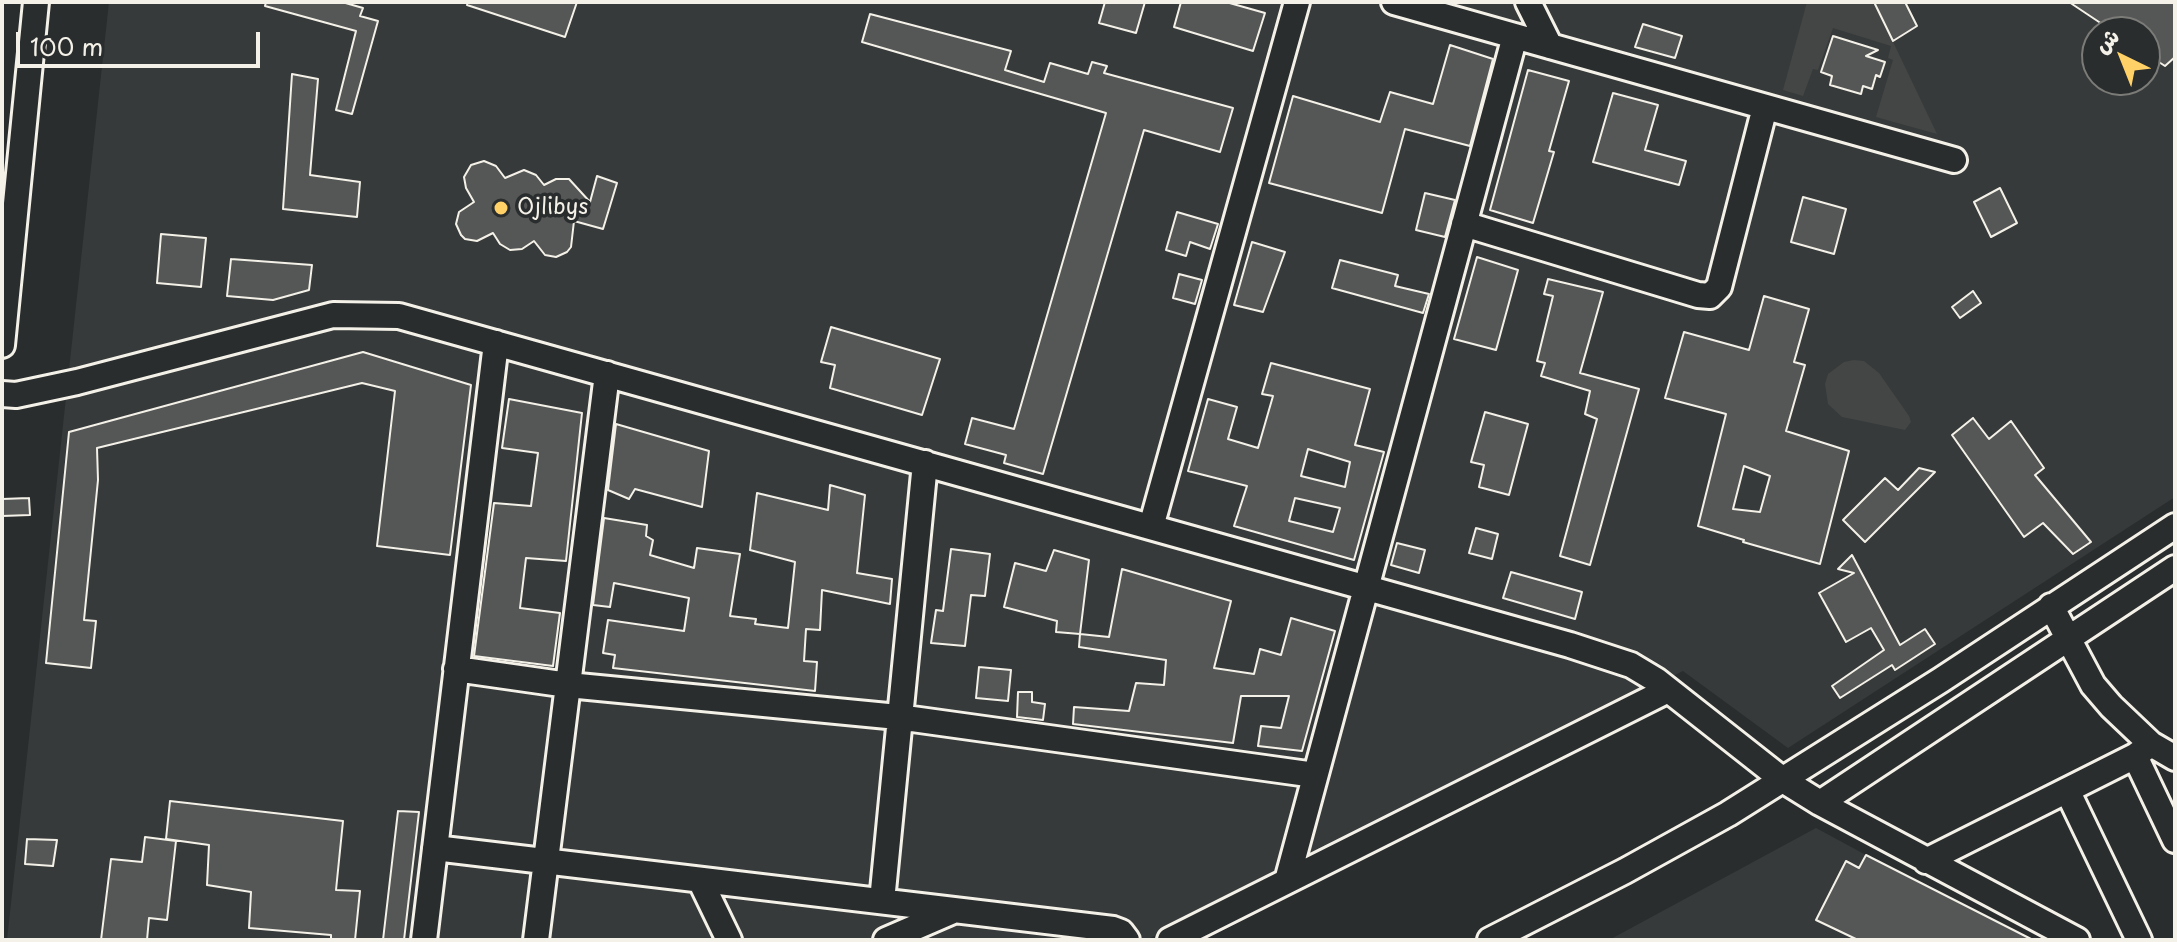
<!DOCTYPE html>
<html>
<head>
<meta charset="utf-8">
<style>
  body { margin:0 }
  #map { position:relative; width:2177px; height:942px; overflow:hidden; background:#2a2d2e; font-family:"Playpen Sans","Playpen Sans Arabic",sans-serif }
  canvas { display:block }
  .frame { position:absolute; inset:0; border:4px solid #f4f1e8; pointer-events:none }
  .north { position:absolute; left:2081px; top:16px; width:80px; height:80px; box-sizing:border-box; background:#2a2d2e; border:2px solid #7b7b78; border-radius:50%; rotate:317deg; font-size:22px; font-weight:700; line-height:32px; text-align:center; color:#f4f1e8 }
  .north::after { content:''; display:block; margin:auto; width:28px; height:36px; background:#ffd166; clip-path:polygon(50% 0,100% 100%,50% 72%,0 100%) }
  .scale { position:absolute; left:16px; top:32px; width:244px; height:36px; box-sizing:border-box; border:4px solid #f4f1e8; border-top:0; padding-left:10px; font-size:24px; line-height:28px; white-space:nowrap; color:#f4f1e8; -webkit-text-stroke:6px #2a2d2e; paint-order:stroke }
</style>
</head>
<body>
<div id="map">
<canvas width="2177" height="942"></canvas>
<div class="frame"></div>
<div class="north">ش</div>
<div class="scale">100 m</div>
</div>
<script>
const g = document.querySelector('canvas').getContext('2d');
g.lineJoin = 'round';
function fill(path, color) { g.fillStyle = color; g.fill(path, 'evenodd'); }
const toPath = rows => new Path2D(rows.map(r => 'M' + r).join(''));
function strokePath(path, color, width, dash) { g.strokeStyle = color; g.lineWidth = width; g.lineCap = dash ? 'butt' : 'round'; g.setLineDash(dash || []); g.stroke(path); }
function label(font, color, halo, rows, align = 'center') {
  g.font = font + ' "Playpen Sans",sans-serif'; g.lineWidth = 7; g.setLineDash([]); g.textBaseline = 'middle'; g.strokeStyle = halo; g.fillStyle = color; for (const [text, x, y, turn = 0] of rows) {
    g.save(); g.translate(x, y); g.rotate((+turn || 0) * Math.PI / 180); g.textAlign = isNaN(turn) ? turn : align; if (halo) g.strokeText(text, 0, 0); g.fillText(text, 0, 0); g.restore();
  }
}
fill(toPath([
  [109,2,2175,2,2175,497,1788,748,1683,671,1146,940,7,940],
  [2097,32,2145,32,2145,80,2097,80],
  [1816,828,1866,855,2033,940,1609,940]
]), '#373a3a');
fill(toPath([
  [1807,2,1874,2,1937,134,1876,117,1893,60,1888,58,1891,46,1833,28,1818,70,1813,69,1803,96,1783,90],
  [1854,360,1864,361,1879,373,1909,416,1911,422,1905,430,1842,417,1828,404,1825,384,1828,374,1844,362]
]), '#444645');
const building = toPath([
  [266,2,342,2,363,8,360,16,378,21,352,114,336,110,356,31,265,6,266,2],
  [468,2,577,2,565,37,467,5,468,2],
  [1105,2,1145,2,1136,33,1099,23,1105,2],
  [1181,2,1226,2,1265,13,1253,51,1174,27,1181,2],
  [1874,2,1905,2,1917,26,1893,41,1874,2],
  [2069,2,2175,2,2175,57,2165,66,2145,53,2145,32,2114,32,2069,2],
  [870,14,1011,51,1005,70,1044,82,1050,63,1088,74,1092,62,1107,66,1104,73,1233,108,1220,152,1144,130,1043,474,1004,463,1006,455,965,444,972,418,1014,429,1106,113,862,42,870,14],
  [1643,24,1682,36,1675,58,1635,47,1643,24],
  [1833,36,1878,50,1866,56,1885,62,1880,77,1876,75,1872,89,1863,86,1861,94,1830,85,1832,76,1821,72,1833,36],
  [1450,45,1493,59,1470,146,1405,129,1382,213,1269,183,1293,96,1380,122,1390,92,1433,104,1450,45],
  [1528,70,1569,81,1549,151,1554,152,1533,223,1490,210,1528,70],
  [292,74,318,79,310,175,360,182,357,217,283,209,292,74],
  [1613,93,1658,105,1645,150,1686,161,1679,185,1593,162,1613,93],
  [484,161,496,166,505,178,524,170,536,175,544,185,556,179,569,179,590,202,597,176,617,183,603,229,574,221,571,247,567,252,556,257,545,255,534,241,522,249,510,250,500,244,493,233,477,241,465,239,461,235,456,224,459,212,474,202,466,188,464,177,471,165,484,161],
  [2000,188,2017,223,1991,237,1974,202,2000,188],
  [1425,193,1455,200,1445,237,1416,230,1425,193],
  [1803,197,1846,209,1834,254,1791,242,1803,197],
  [1177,212,1218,224,1210,249,1190,242,1186,256,1166,250,1177,212],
  [161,234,206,238,201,287,157,283,161,234],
  [1252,242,1285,252,1263,312,1234,305,1252,242],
  [1477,257,1518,270,1496,350,1454,339,1477,257],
  [231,259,312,265,309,290,273,300,227,296,231,259],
  [1340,260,1398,275,1395,286,1429,294,1423,313,1332,288,1340,260],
  [1179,274,1202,280,1195,304,1173,298,1179,274],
  [1548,279,1603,292,1580,373,1639,389,1590,565,1560,556,1597,419,1585,414,1590,391,1541,376,1545,363,1537,361,1553,296,1544,294,1548,279],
  [1973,291,1981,303,1960,318,1952,307,1973,291],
  [1764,296,1809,309,1794,362,1805,365,1786,431,1849,451,1820,564,1743,542,1744,540,1698,526,1726,414,1665,398,1684,332,1749,350,1764,296],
  [1744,466,1770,476,1760,512,1733,509,1744,466],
  [831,327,940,359,922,415,830,388,835,365,821,362,831,327],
  [363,352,471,385,450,555,377,546,395,391,362,383,97,448,98,480,84,620,96,621,91,668,46,663,69,432,363,352],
  [1271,363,1370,389,1355,445,1384,452,1354,560,1234,526,1247,486,1188,471,1208,399,1237,407,1228,439,1258,448,1273,396,1262,394,1271,363],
  [1308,449,1350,462,1345,487,1301,476,1308,449],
  [1295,498,1340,508,1333,532,1289,521,1295,498],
  [509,399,582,413,566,561,526,558,520,608,560,613,553,666,474,656,494,503,531,506,538,453,502,448,509,399],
  [1485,412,1528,424,1509,495,1479,487,1484,465,1471,462,1485,412],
  [1973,418,1989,439,2011,421,2044,468,2035,475,2091,542,2073,554,2043,523,2024,537,1952,435,1973,418],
  [616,424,709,451,702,507,635,489,629,499,608,490,616,424],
  [1919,468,1935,472,1865,542,1843,520,1885,478,1898,490,1919,468],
  [830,485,865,495,857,573,892,579,890,604,822,590,820,630,806,629,804,661,817,662,815,691,613,668,615,655,603,653,608,620,684,631,689,598,614,583,610,607,593,605,604,518,647,525,646,536,653,540,650,555,694,568,697,548,740,554,730,616,756,619,755,624,788,628,795,562,750,550,757,493,828,510,830,485],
  [29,498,30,515,2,516,2,499,29,498],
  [1476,528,1498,534,1492,559,1469,553,1476,528],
  [1397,543,1425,550,1419,573,1391,565,1397,543],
  [951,549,990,554,985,596,971,595,965,646,931,643,936,610,943,611,951,549],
  [1054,550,1089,560,1080,634,1056,632,1057,621,1004,607,1015,563,1046,571,1054,550],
  [1852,555,1900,645,1925,629,1935,644,1895,670,1892,665,1840,698,1832,686,1884,650,1871,628,1846,642,1819,593,1854,573,1838,569,1852,555],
  [1122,569,1231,601,1214,668,1254,674,1260,649,1281,655,1291,618,1335,631,1302,751,1258,746,1261,726,1281,728,1289,696,1241,696,1233,743,1073,724,1074,707,1129,711,1136,683,1164,685,1166,660,1079,647,1080,634,1109,637,1122,569],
  [1511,572,1582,592,1575,619,1503,598,1511,572],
  [979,667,1011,670,1008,701,976,698,979,667],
  [1018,692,1032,692,1032,702,1045,704,1043,720,1017,717,1018,692],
  [170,801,343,821,336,890,360,891,355,940,331,940,331,935,249,928,251,892,207,885,209,845,166,839,170,801],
  [398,811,419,812,404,940,383,940,398,811],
  [145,837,176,841,167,920,149,918,147,940,101,940,111,859,142,862,145,837],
  [27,839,57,840,53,866,25,864,27,839],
  [1866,855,2033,940,1858,940,1816,920,1846,861,1859,868,1866,855]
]);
fill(building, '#555756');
strokePath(building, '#f4f1e8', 2);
const minor = toPath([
  [1394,2,1954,160],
  [1528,2,1550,46],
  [1464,224,1698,295,1710,296,1719,287,1765,107],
  [2,345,36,2],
  [2,394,16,395,77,382,333,315,399,316,1570,645,1631,665,1656,680,1783,780,1820,803,2077,940],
  [1151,527,1297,2],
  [2051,606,2093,685,2111,706,2151,744,2175,758],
  [456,669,568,685,898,717,1315,775],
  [2135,756,2175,840],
  [2067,790,2139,940],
  [1820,803,2175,568],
  [435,848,1113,929,1121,932,1127,940],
  [1926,861,2135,756,2151,744],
  [700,880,729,940],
  [1287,881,1515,36],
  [882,901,925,463],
  [424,940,496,343],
  [536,940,607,374],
  [886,940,953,911],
  [1170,940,1668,690],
  [1490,940,1625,871,1728,814,1941,680,2175,526]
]);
strokePath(minor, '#f4f1e8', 30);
strokePath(minor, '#2a2d2e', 24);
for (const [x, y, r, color] of [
  [501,208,8,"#ffd166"]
]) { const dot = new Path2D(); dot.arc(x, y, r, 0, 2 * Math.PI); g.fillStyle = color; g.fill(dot); strokePath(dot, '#2a2d2e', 3); }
label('22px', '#f4f1e8', '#2a2d2e', [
  ["Ojlibys",517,208]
], 'left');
</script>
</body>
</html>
